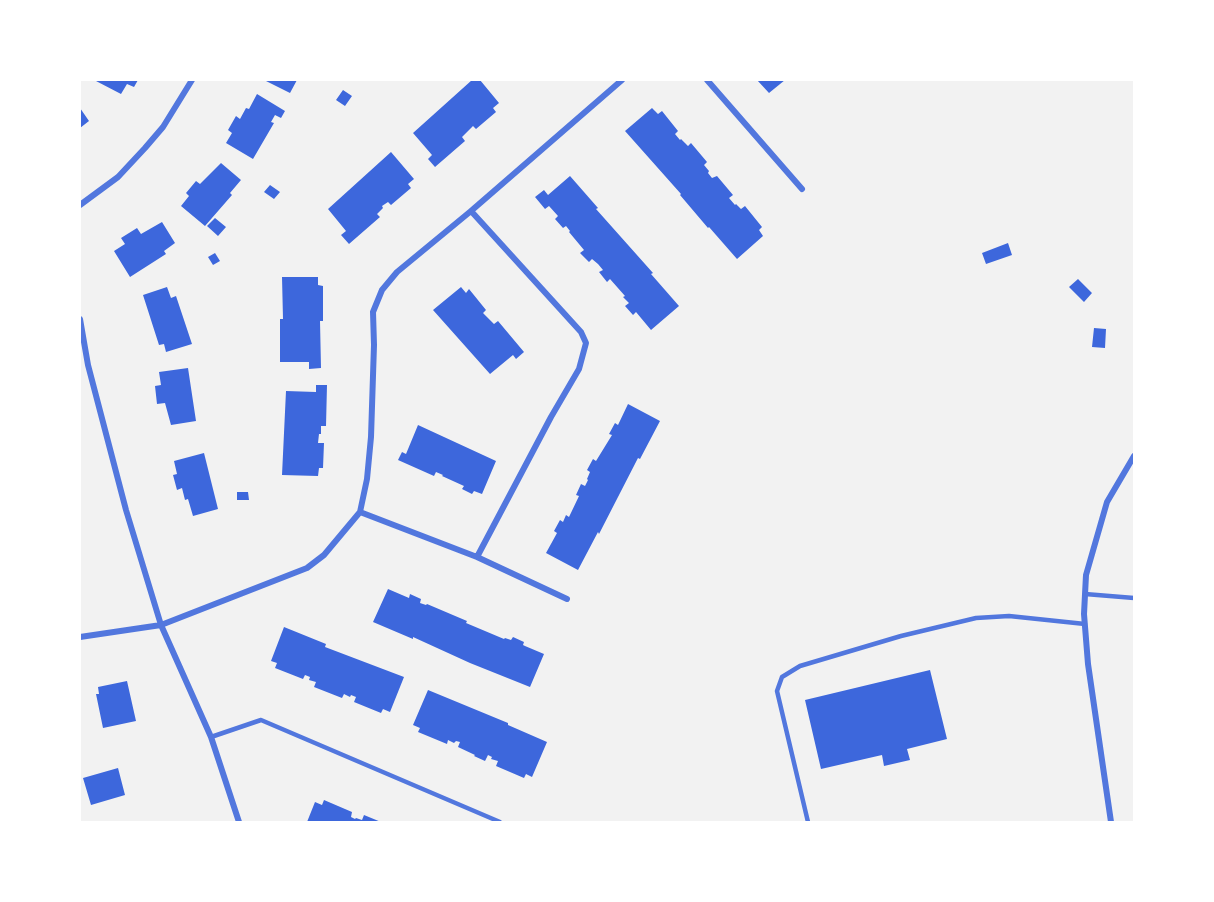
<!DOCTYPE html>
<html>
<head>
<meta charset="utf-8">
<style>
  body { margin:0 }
  #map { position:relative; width:1214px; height:902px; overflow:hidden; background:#f2f2f2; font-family:Rubik,sans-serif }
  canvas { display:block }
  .frame { position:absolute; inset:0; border:81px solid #fff; pointer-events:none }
</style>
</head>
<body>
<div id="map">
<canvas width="1214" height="902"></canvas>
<div class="frame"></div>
</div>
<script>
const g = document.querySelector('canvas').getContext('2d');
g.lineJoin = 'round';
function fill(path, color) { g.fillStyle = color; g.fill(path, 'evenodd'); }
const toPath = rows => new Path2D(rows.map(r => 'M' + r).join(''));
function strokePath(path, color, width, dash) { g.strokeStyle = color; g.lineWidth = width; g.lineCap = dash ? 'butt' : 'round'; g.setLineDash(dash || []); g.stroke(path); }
fill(toPath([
  [97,80,138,80,134,87,127,84,121,94,96,81],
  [264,80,297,80,290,93],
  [472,80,480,80,499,103,493,108,496,112,476,129,473,126,462,137,465,141,435,167,428,159,432,155,413,133],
  [757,80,785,80,769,93],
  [343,90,352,96,345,106,336,100],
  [257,94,285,111,281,118,275,115,271,122,274,123,253,159,226,143,232,133,228,130,236,116,240,119,246,108,249,109],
  [80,108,89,121,80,128],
  [652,108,658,114,662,111,678,131,675,134,680,140,681,139,688,146,691,143,707,162,704,165,709,171,708,173,712,178,717,176,733,195,729,198,735,205,736,204,741,209,745,206,762,227,759,230,763,236,737,259,709,227,708,228,680,195,681,194,625,131],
  [391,152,414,179,408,184,411,188,391,205,388,202,382,206,383,208,377,214,380,217,349,244,341,235,346,231,328,209],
  [221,163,241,180,230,193,232,195,205,226,181,206,189,196,186,193,196,181,200,184],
  [570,176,598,208,596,209,653,273,651,274,679,306,651,330,636,312,633,315,625,306,629,303,623,297,625,296,610,279,607,282,599,272,603,270,598,264,592,259,589,262,580,253,584,250,569,232,570,231,566,226,563,228,555,219,558,216,549,206,545,209,535,197,544,190,548,195],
  [270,185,280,192,274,199,264,192],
  [215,218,226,227,218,236,207,226],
  [162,222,175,243,164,251,166,254,130,277,114,251,125,244,121,238,137,228,141,234],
  [1008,243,1012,255,986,264,982,253],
  [215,253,220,261,213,265,208,257],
  [282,277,318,277,318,285,323,286,323,321,320,321,321,368,309,369,309,362,280,362,280,319,283,319],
  [1078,279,1092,293,1084,302,1069,287],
  [167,287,171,298,176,296,192,344,166,352,164,344,159,345,143,295],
  [461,287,466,293,469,289,486,310,483,313,494,324,498,321,524,352,516,359,513,355,490,374,433,310],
  [1094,328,1106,329,1105,348,1092,347],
  [188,368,196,421,171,425,165,403,157,404,155,386,161,385,159,372],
  [316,385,327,385,326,426,321,426,321,434,319,434,318,443,324,443,323,468,319,468,318,476,282,475,286,391,316,392],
  [628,404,660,421,640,459,638,458,599,534,598,532,578,570,546,553,557,533,554,531,560,520,563,522,566,515,569,517,579,496,576,495,581,484,585,486,588,480,587,479,590,472,587,470,593,459,596,461,612,435,609,434,615,423,618,425],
  [418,425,496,461,482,494,474,491,472,494,462,489,464,486,442,476,443,475,436,472,434,476,398,460,402,452,406,454],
  [204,453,218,509,193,516,188,499,185,500,182,488,177,490,173,475,177,474,174,461],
  [237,492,248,492,249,500,237,500],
  [388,589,409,598,410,594,421,599,420,603,426,605,427,604,467,621,466,623,504,639,505,638,511,640,513,637,524,642,523,645,525,646,544,654,530,687,470,663,413,637,413,639,373,622],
  [284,627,326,644,325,647,404,677,390,712,383,709,381,713,354,702,356,697,351,695,350,697,344,694,342,698,314,687,316,682,309,680,310,677,305,675,303,679,275,668,277,663,271,661],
  [930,670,947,739,907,749,910,760,884,766,882,755,821,769,805,700],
  [127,681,136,721,103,728,96,694,99,694,98,687],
  [428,690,508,723,508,725,547,742,532,777,526,774,524,778,496,766,498,761,491,759,492,757,488,755,485,761,474,756,475,755,458,747,460,742,456,741,454,743,448,740,447,744,418,732,420,728,413,725],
  [118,768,125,795,91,805,83,778],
  [324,800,352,812,351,817,355,819,356,818,362,820,364,815,381,822,307,822,315,802,322,805]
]), '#3d67dc');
strokePath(toPath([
  [1085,594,1134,598],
  [211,737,261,720,500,822],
  [808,822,777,691,782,677,800,666,901,636,976,618,1009,616,1085,624]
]), '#5277de', 4.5);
strokePath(toPath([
  [707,80,802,189],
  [80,205,118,177,145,148,163,127,192,80],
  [471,211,581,332,586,343,579,369,551,417,477,557],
  [80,319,88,365,126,510,161,625,211,737,239,822],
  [360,512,477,557,567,599],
  [80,637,161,625,307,568,324,555,360,512,367,479,371,437,374,345,373,312,382,290,397,272,471,211,622,80],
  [1111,822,1088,664,1084,614,1086,575,1107,502,1134,456]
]), '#5277de', 6);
</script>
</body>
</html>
